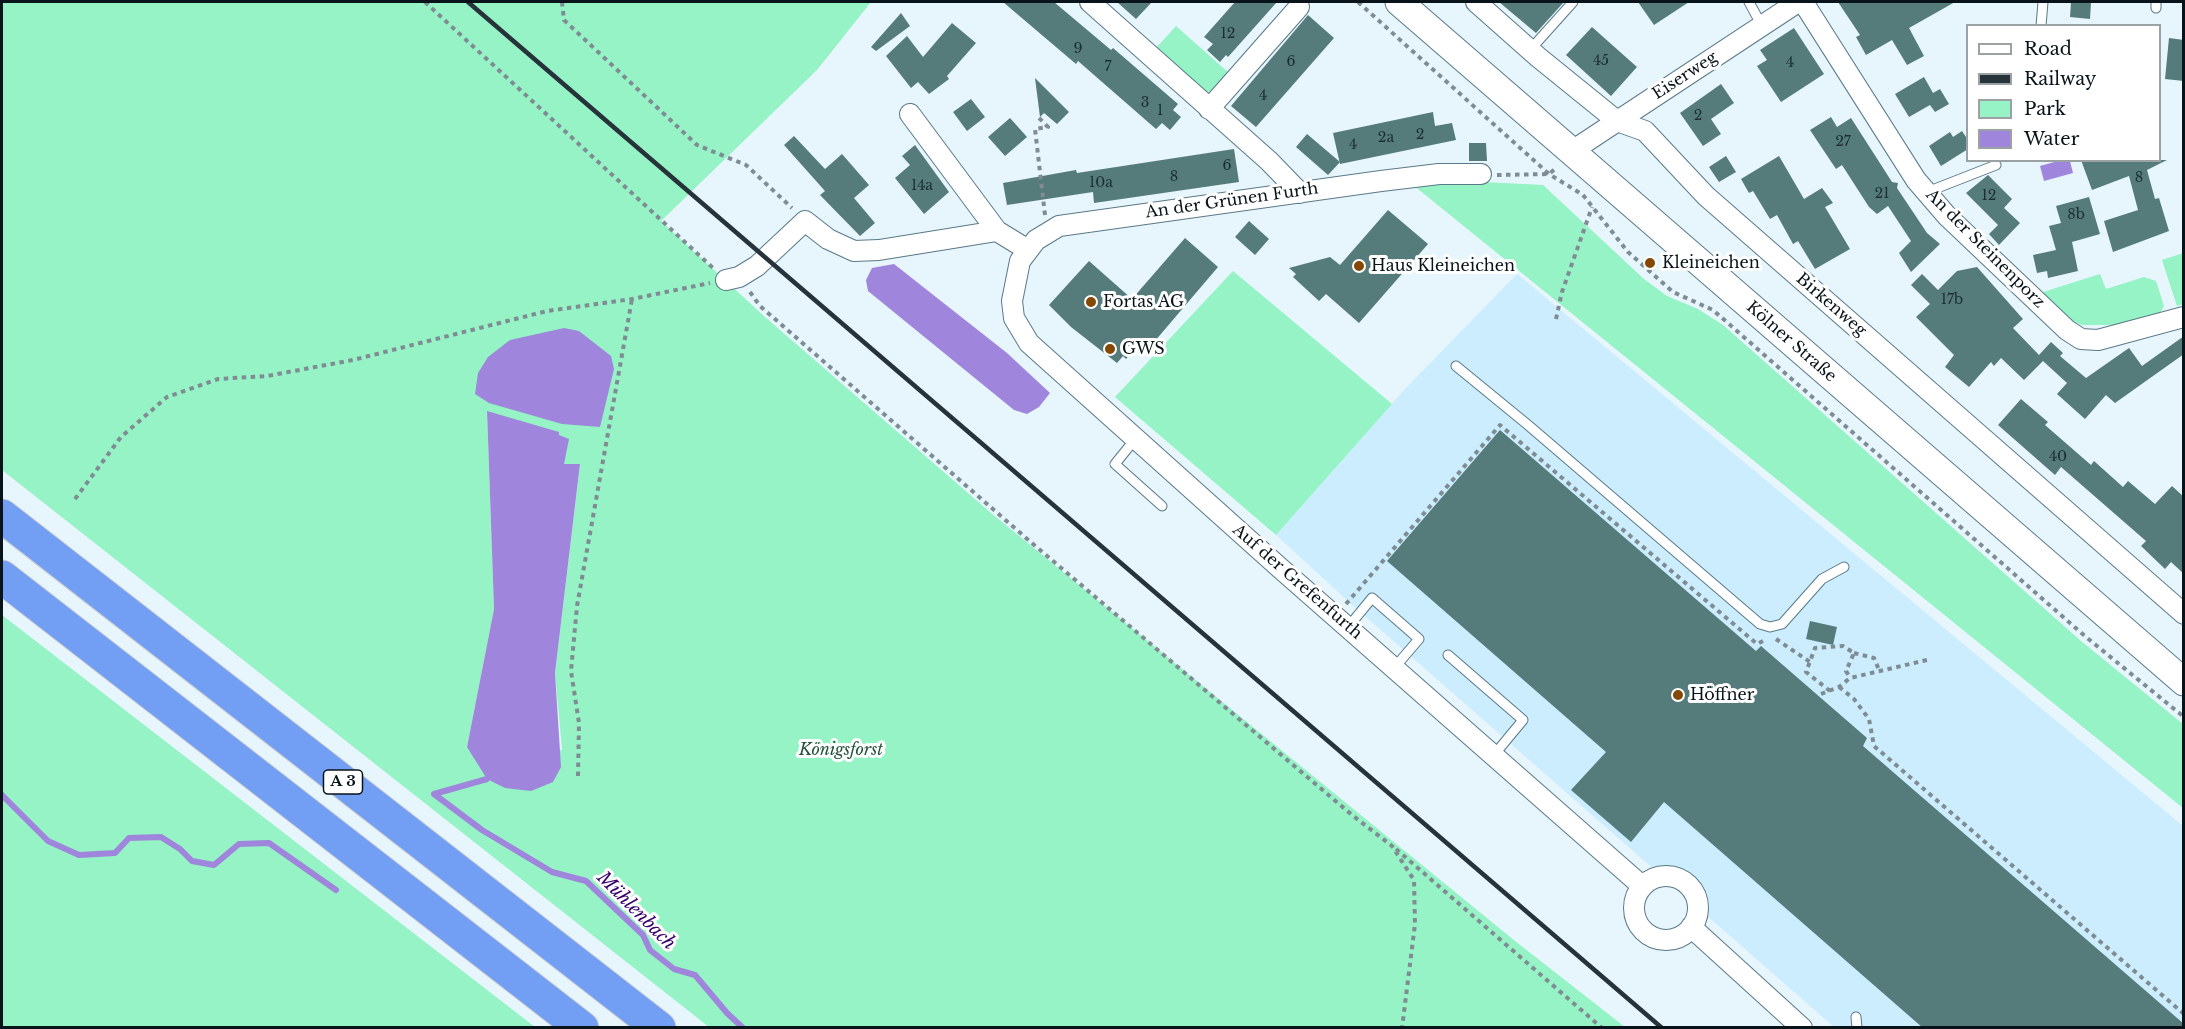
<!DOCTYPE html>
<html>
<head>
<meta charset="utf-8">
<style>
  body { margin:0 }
  #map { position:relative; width:2185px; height:1029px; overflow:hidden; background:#e7f5fc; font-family:"Libre Baskerville",serif }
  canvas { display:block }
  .frame { position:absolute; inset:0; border:3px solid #08141a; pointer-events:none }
  .legend { position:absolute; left:1966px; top:24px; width:195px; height:138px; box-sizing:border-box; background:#fff; border:2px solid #9ca1a3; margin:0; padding:8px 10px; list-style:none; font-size:18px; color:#08141a }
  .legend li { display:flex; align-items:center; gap:12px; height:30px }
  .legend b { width:30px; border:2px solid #9ca1a3 }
</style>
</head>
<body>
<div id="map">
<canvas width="2185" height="1029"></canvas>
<div class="frame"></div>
<ul class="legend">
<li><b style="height:8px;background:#fff"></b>Road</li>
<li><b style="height:8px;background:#27333a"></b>Railway</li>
<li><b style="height:16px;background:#95f3c5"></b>Park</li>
<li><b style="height:16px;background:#a085dc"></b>Water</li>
</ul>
</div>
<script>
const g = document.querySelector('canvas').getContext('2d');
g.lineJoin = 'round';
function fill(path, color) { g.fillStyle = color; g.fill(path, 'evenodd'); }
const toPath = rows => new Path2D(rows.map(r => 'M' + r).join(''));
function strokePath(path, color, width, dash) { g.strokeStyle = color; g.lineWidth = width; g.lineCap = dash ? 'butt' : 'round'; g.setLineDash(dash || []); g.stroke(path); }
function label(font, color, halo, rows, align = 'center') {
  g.font = font + ' "Libre Baskerville",serif'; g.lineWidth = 6; g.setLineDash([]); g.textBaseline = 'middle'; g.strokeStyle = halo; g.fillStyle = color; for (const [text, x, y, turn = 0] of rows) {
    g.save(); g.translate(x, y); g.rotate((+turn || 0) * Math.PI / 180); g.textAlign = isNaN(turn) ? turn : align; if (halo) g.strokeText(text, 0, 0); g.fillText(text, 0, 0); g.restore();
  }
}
fill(toPath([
  [1517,274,2183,826,2183,1027,1834,1027,1350,603,1276,535,1405,389]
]), '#cbedfe');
fill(toPath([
  [2,2,871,2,817,70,661,221,765,317,991,513,1515,941,1625,1027,709,1027,2,470],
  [487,412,564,465,580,465,555,673,562,750,467,747,494,609],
  [1176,26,1230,74,1215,91,1207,92,1156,48],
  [1483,182,1543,185,1644,279,1667,296,1698,309,1723,325,2081,641,2183,724,2183,808,1413,185],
  [2183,253,2183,304,2177,306,2162,260],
  [1233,271,1392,404,1276,535,1115,397],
  [2100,274,2106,289,2144,277,2156,281,2164,306,2159,315,2114,325,2082,325,2069,320,2040,293],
  [2,615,535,1027,2,1027]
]), '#95f3c5');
fill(toPath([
  [2058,161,2070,161,2073,173,2044,181,2040,166],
  [894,264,1007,353,1050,393,1039,407,1027,414,1014,410,868,291,866,280,872,268],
  [564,328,579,331,611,356,614,369,600,427,562,424,489,403,475,394,478,373,488,357,510,340],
  [487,411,559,432,559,435,569,439,564,464,580,464,555,673,561,767,553,782,531,791,505,788,487,779,467,747,494,609]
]), '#a085dc');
strokePath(toPath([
  [487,779,434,794,482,830,552,872,586,881,643,935,650,950,674,969,695,975,727,1013,743,1028],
  [2,795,48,841,79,855,115,853,129,838,161,837,180,849,192,861,214,865,239,844,269,843,336,890]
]), '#a085dc', 6);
fill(toPath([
  [1003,2,1054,2,1111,50,1113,48,1178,104,1173,110,1181,117,1170,130,1162,123,1156,129,1078,61,1076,64],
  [1117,2,1152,2,1136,19],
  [1235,2,1277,2,1228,57,1226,55,1220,62,1207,50,1213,44,1204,37],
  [1499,2,1564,2,1536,33],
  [1638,2,1689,2,1654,25],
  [1838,2,1955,2,1909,28,1924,56,1907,65,1892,40,1866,55,1856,37,1860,35],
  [2071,2,2091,2,2090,19,2070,17],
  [901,13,910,26,876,51,871,47],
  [1308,15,1334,38,1256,127,1231,106],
  [952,23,976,43,947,76,949,79,929,94,918,82,911,88,886,56,907,36,923,57],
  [1592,27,1637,67,1611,96,1566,55],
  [1794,28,1824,74,1781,102,1757,66,1767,60,1760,50],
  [2169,38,2184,40,2184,81,2165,79],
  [1924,77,1933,93,1940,89,1949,104,1935,112,1930,105,1909,117,1895,94],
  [1035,78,1069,112,1057,124,1044,113,1040,117],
  [1721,84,1734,103,1711,119,1721,134,1703,146,1680,113],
  [971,99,985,117,967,131,953,112],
  [1433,112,1435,126,1452,123,1456,140,1340,164,1333,133],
  [1831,117,1837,127,1851,118,1892,182,1898,183,1897,188,1927,233,1940,244,1911,272,1899,253,1911,241,1888,206,1877,214,1869,207,1842,165,1836,169,1810,130],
  [1010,118,1027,137,1005,156,988,137],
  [1962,131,1968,140,1968,149,1941,166,1929,146,1950,132,1953,137],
  [1307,134,1340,162,1328,175,1296,147],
  [794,136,825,169,842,154,869,185,854,198,875,223,860,236,820,195,825,191,784,145],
  [1469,143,1486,143,1487,161,1469,161],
  [915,145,949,192,924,214,895,178,910,165,902,156],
  [1234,149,1239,182,1094,203,1093,192,1007,205,1003,183,1076,170,1077,173],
  [1726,156,1736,172,1719,182,1709,167],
  [1779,156,1804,199,1822,188,1833,203,1825,207,1850,249,1815,269,1798,241,1793,244,1777,215,1770,219,1753,191,1749,193,1741,179],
  [2081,160,2167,160,2147,170,2155,199,2159,198,2169,231,2113,252,2104,221,2138,210,2129,176,2092,190],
  [1988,175,2012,199,2004,208,2020,223,1999,245,1989,234,1998,225,1966,193],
  [2089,197,2100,234,2072,242,2078,271,2048,278,2047,271,2037,273,2033,255,2056,250,2049,226,2061,223,2056,206],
  [1388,210,1428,244,1359,323,1326,294,1319,301,1293,277,1296,274,1289,268,1330,257,1340,265],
  [1249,221,1269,239,1255,255,1235,237],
  [1185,238,1218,267,1143,355,1135,348,1126,359,1123,356,1117,363,1071,327,1049,305,1089,261,1132,299],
  [1977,267,2023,319,2013,328,2039,355,2051,342,2063,353,2060,356,2086,378,2129,348,2142,366,2184,336,2184,354,2115,403,2106,395,2085,419,2057,394,2067,383,2043,361,2024,380,2001,358,1994,366,1991,362,1969,387,1945,367,1954,355,1916,317,1930,304,1911,285,1922,274,1938,290,1957,271],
  [2021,399,2048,422,2045,425,2091,465,2094,461,2123,487,2128,481,2155,504,2172,486,2184,497,2184,574,2171,562,2165,569,2141,546,2146,541,2061,467,2055,475,1998,425],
  [1500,430,1756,651,1761,646,1867,738,1863,746,2184,1024,2184,1028,1923,1028,1664,802,1631,842,1571,790,1606,752,1387,561],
  [1810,621,1837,627,1833,645,1806,639]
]), '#557b7b');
const service = toPath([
  [1749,2,1762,26],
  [2156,8,2156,2],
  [2041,26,2043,2],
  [1530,50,1573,2],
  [1927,192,1996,165],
  [1456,366,1528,425,1760,624,1770,627,1782,624,1822,579,1844,567],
  [1136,438,1115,464,1162,506],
  [1349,626,1372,598,1419,639,1395,667],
  [1448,655,1523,720,1494,755],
  [1856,1017,1857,1028]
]);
const minor = toPath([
  [1090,2,1269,161,1300,193],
  [1476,2,1538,57,1617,121,1645,131,1706,196,2184,614],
  [1803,2,1916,180,1947,216,2067,330,2081,339,2098,340,2184,317],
  [1209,109,1299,7],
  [910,114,997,231],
  [1572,151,1798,2],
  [1481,174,1439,174,1381,181,1059,226,1036,240,1020,261,1012,301,1014,318,1029,343,1280,568,1642,886],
  [726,280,739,277,757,266,805,221,828,239,854,251,879,250,997,231,1028,250],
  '1634 908a32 32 0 1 1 64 0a32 32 0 1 1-64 0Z',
  [1691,927,1802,1028]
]);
const secondary = toPath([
  [1399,2,2184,682]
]);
const motorway = toPath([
  [2,516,659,1028],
  [2,577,582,1028]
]);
strokePath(service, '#5a7988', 11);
strokePath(minor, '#5a7988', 22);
strokePath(secondary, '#5a7988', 29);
strokePath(motorway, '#ced0d1', 35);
strokePath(toPath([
  [425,2,713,268],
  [562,2,564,20,697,145,746,165,792,208],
  [1358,2,1549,174,1583,195,1628,252,1673,292,1713,310,2086,637,2184,717],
  [1039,118,1048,127,1035,129,1045,215],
  [1497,175,1549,174,1556,168],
  [750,292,760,306,1033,544,1352,815,1392,846,1414,880,1415,924,1402,1028],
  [1556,319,1562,292,1592,207],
  [75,499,121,437,167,397,218,379,267,376,353,360,547,311,632,299,710,283],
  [1346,604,1500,425,1757,644,1765,640],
  [1776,639,1810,662],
  [1854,653,1874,658,1879,670],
  [1839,687,1854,699,1869,719,1874,746,2184,1014],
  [1830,691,1806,672,1815,648,1843,646,1854,653,1846,671,1850,678],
  [1821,694,1839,687,1850,678,1927,660],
  [578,776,579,723,571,671,577,606,632,299],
  [1396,849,1602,1028]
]), '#7f8c93', 4, [4.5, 4.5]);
strokePath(service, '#fff', 9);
strokePath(minor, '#fff', 20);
strokePath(secondary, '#fff', 27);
strokePath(motorway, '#729ef4', 33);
strokePath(toPath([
  [468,2,1662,1028]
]), '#27333a', 4.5);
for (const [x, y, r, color] of [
  [1650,263,6,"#844803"],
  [1359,266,6,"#844803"],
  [1091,302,6,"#844803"],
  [1110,349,6,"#844803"],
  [1678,695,6,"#844803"]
]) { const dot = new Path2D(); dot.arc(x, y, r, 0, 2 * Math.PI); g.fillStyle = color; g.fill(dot); strokePath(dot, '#fff', 2); }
label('14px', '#1b2e32', null, [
  ["12",1228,34],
  ["9",1078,49],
  ["45",1601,61],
  ["6",1291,62],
  ["4",1790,63],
  ["7",1108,67],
  ["4",1263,96],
  ["3",1145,103],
  ["1",1160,111],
  ["2",1698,116],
  ["2",1420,135],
  ["2a",1386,138],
  ["27",1843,142],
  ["4",1353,145],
  ["6",1227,166],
  ["8",1174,177],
  ["8",2139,178],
  ["10a",1101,183],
  ["14a",922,186],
  ["21",1882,194],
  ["12",1989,196],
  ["8b",2076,215],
  ["17b",1952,300],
  ["40",2058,457]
]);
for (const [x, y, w] of [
  [343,782,39]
]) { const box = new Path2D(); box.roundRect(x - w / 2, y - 12, w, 24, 4.5); g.fillStyle = '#fff'; g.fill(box); strokePath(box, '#08141a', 1.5); }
label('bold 15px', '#08141a', null, [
  ["A 3",343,782]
]);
label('16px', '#08141a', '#fff', [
  ["Eiserweg",1685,76,-33],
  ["An der Grünen Furth",1232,201,-8],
  ["An der Steinenporz",1985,249,45],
  ["Birkenweg",1831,305,41],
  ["Kölner Straße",1791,342,41],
  ["Auf der Grefenfurth",1297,582,41]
]);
label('16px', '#08141a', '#fff', [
  ["Kleineichen",1662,263],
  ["Haus Kleineichen",1371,266],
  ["Fortas AG",1103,302],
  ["GWS",1122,349],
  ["Höffner",1690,695]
], 'left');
label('italic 16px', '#24523d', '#fff', [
  ["Königsforst",841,750]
]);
label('italic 18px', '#37006d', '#fff', [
  ["Mühlenbach",636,911,45]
]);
</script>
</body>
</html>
